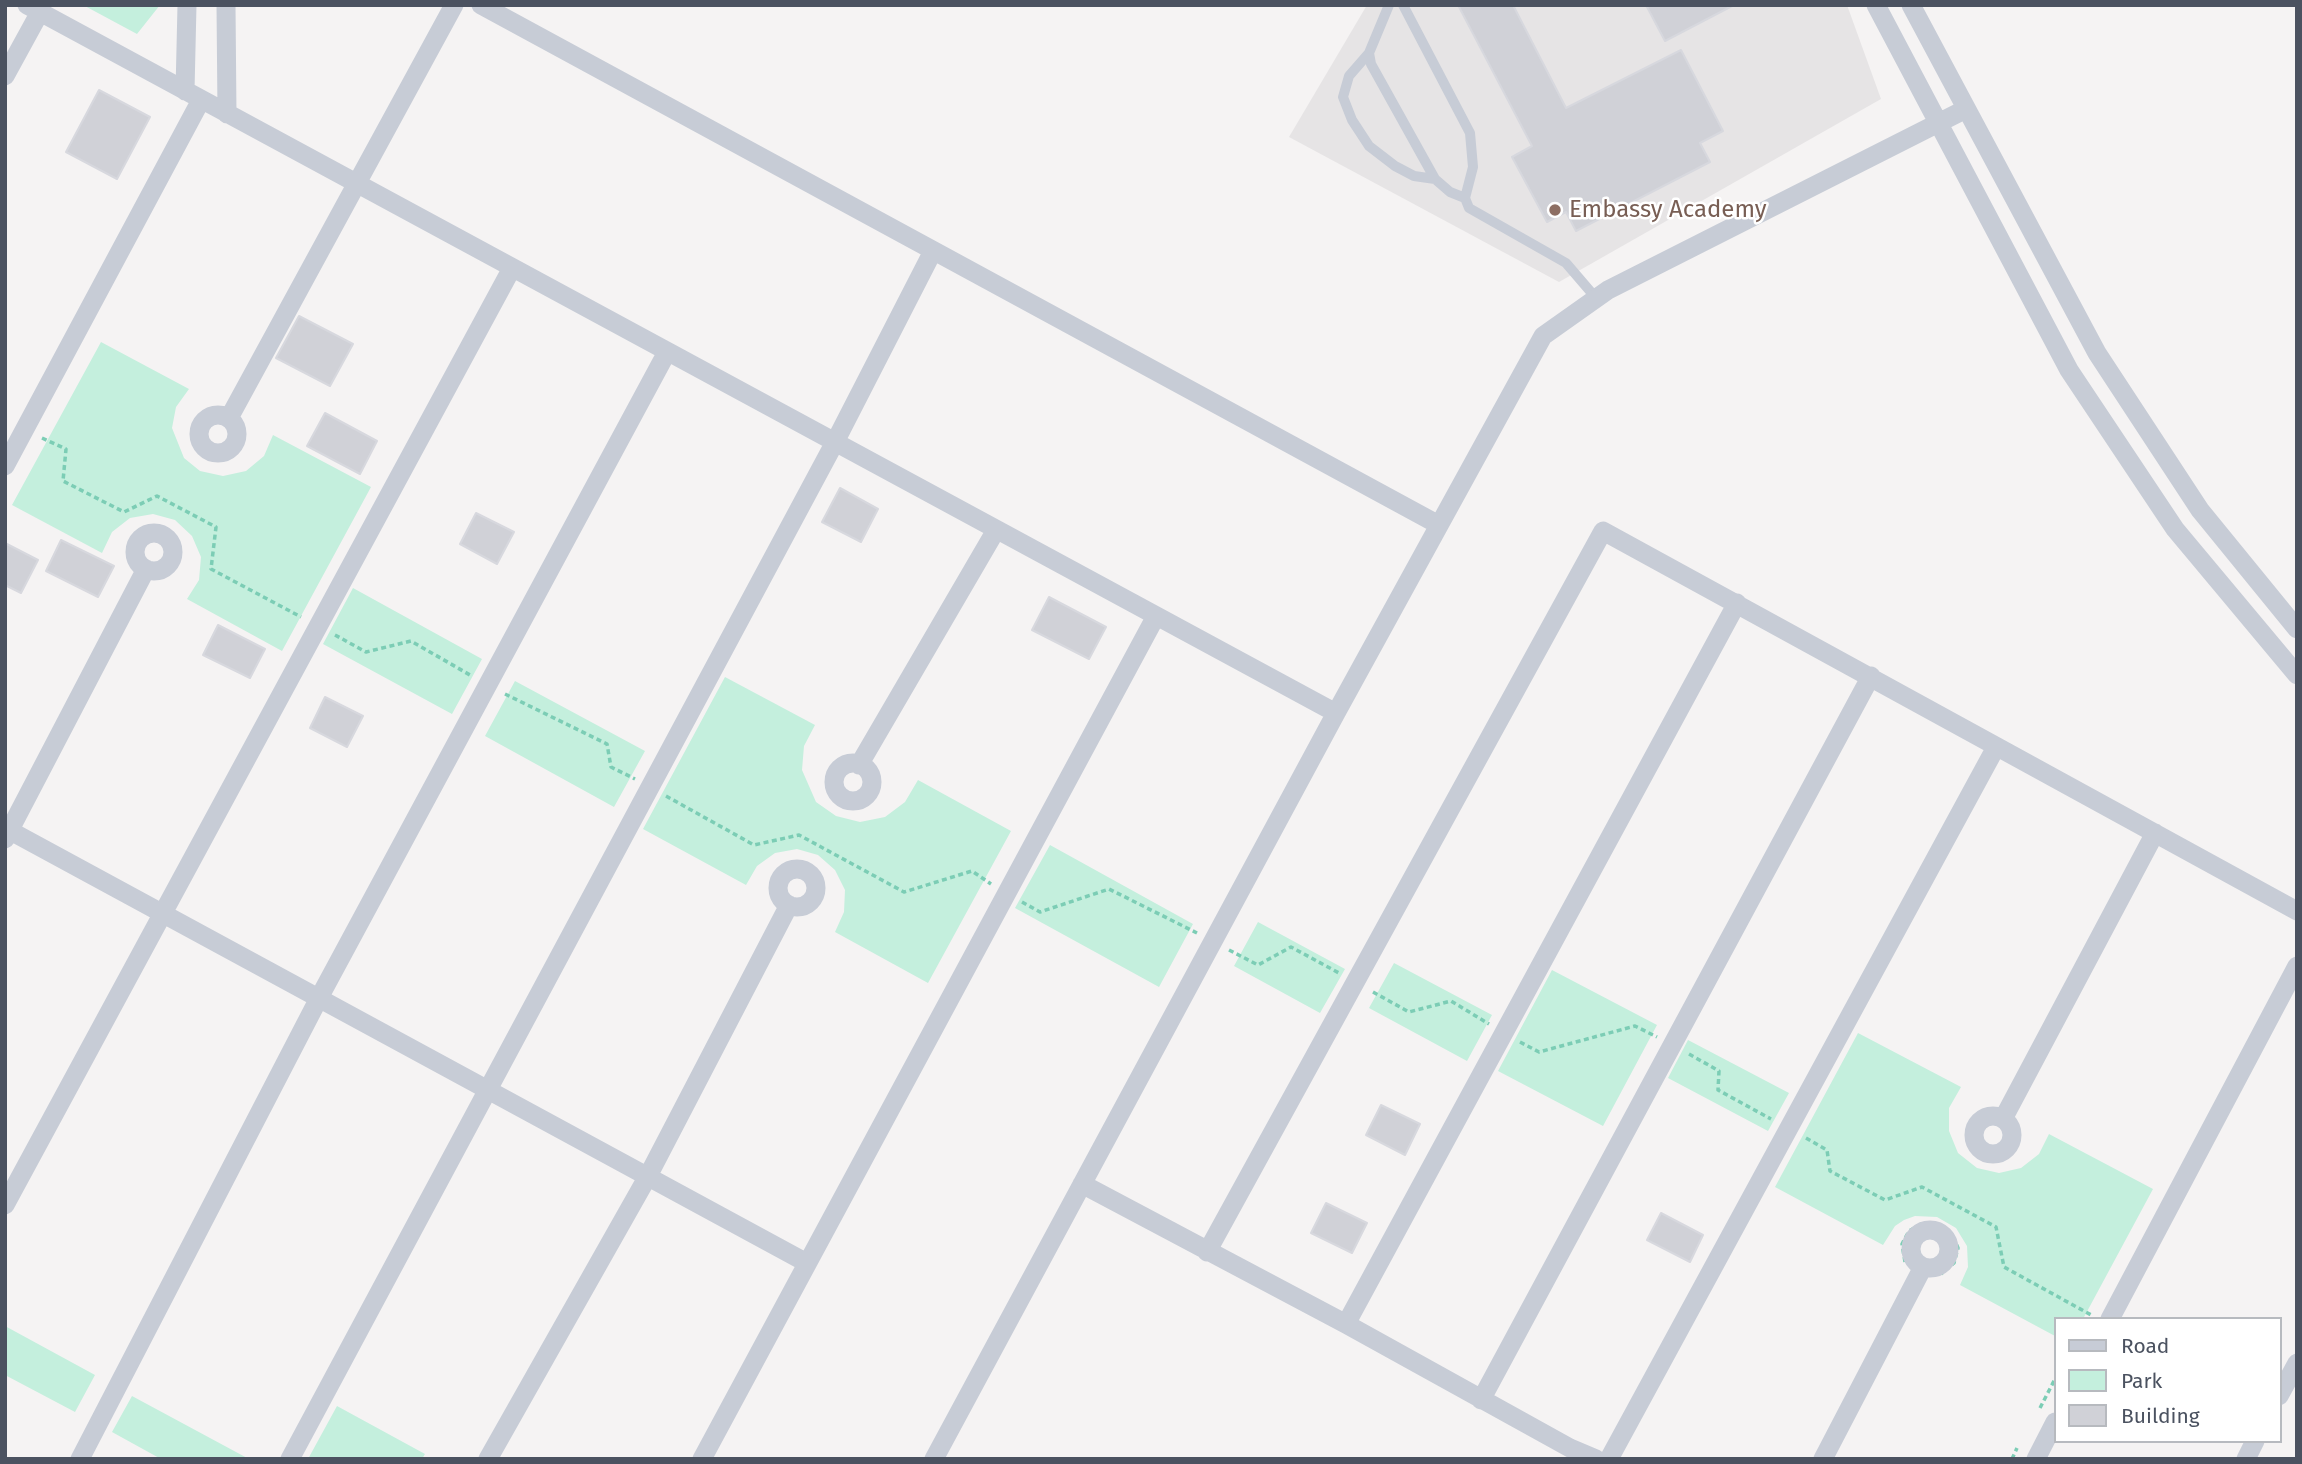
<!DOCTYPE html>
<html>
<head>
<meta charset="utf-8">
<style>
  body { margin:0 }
  #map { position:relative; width:2302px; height:1464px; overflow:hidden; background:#f5f3f3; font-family:"Fira Sans",sans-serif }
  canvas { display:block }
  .frame { position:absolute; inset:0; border:7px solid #4b5260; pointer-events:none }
  .legend { position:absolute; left:2054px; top:1317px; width:228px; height:126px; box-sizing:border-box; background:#fff; border:2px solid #b7babf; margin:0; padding:9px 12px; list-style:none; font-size:21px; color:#4b5260 }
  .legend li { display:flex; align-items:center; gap:14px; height:35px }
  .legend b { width:35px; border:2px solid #b7babf }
</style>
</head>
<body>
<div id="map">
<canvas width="2302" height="1464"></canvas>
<div class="frame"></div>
<ul class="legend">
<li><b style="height:9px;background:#c7ccd6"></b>Road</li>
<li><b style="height:19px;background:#c4efdd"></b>Park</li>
<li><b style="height:19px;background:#d0d1d7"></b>Building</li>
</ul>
</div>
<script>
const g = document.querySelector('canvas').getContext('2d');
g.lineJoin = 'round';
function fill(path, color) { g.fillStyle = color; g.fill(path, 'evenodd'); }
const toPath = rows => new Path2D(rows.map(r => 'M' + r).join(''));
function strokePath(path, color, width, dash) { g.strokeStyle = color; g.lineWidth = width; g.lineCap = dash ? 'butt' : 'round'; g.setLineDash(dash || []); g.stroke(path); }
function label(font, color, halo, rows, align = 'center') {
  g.font = font + ' "Fira Sans",sans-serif'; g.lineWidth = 5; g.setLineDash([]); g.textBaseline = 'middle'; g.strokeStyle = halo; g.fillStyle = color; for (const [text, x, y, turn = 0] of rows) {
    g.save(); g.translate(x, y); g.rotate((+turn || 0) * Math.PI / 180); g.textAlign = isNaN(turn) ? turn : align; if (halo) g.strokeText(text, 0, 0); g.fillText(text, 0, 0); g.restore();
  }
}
fill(toPath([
  [1367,5,1847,5,1881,99,1559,282,1289,137]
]), '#e6e4e5');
fill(toPath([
  [83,5,160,5,137,34],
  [101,342,189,389,176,407,172,428,184,458,200,471,223,476,246,471,264,456,273,435,371,487,282,651,187,599,199,580,201,557,192,536,175,520,153,514,130,518,112,532,102,553,12,505],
  [353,588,482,659,452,714,323,644],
  [725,677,815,725,804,746,802,770,816,802,836,816,860,822,885,817,905,802,918,780,1011,831,928,983,835,932,844,912,845,890,835,870,818,855,797,849,775,853,757,866,746,885,643,829],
  [515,681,645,751,614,807,485,736],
  [1050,845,1193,924,1159,987,1015,908],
  [1258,922,1345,969,1320,1013,1234,966],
  [1394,963,1492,1015,1467,1061,1369,1008],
  [1552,970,1657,1025,1603,1126,1498,1071],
  [1858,1033,1961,1087,1949,1108,1949,1131,1958,1153,1977,1168,1999,1173,2021,1168,2039,1154,2049,1134,2153,1189,2083,1319,2055,1319,2055,1336,1960,1285,1968,1267,1967,1246,1956,1228,1937,1217,1915,1216,1904,1220,1895,1226,1883,1245,1775,1187],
  [1688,1040,1789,1093,1768,1131,1668,1078],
  [5,1326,95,1375,75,1412,5,1375],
  [132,1396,249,1459,161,1459,112,1432],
  [337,1406,425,1454,422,1459,308,1459]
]), '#c4efdd');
const building = toPath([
  [1458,5,1513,5,1566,108,1681,50,1723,131,1700,143,1710,162,1576,231,1566,212,1547,222,1512,157,1532,146,1458,5],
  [1646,5,1734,5,1665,41,1646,5],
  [99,90,150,117,117,179,66,152,99,90],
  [299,316,353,344,330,386,276,358,299,316],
  [325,413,377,441,360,474,307,446,325,413],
  [840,488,878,509,861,542,822,522,840,488],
  [476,513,514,532,497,564,460,544,476,513],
  [61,540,114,566,98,597,46,571,61,540],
  [5,543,38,560,21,593,5,585,5,543],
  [1049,597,1106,627,1089,659,1032,630,1049,597],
  [218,625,265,649,250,678,203,655,218,625],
  [325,697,363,716,347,747,310,728,325,697],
  [1381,1105,1420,1124,1405,1155,1366,1135,1381,1105],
  [1326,1203,1367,1223,1352,1253,1311,1233,1326,1203],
  [1661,1213,1703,1235,1690,1262,1647,1240,1661,1213]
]);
fill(building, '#d0d1d7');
strokePath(building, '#d7d8de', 2);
strokePath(toPath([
  [42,438,66,449,63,481,124,512,157,496,216,527,211,569,301,617],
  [335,635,366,652,411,641,470,675],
  [505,694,607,744,611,767,635,779],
  [666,796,754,845,799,835,904,892,972,871,991,884],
  [1022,902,1040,912,1109,889,1197,933],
  [1229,950,1258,965,1291,947,1339,973],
  [1373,992,1409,1012,1451,1001,1489,1024],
  [1520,1042,1539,1052,1635,1026,1657,1037],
  [1689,1054,1719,1071,1718,1090,1771,1119],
  [1806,1138,1827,1150,1830,1171,1885,1200,1922,1187,1996,1227,2004,1267,2093,1316],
  [1905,1262,1902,1244,1909,1231,1923,1223,1940,1224,1952,1234,1958,1248,1954,1263,1941,1274],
  [2040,1408,2055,1379],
  [2012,1459,2017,1448]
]), '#7ccdb5', 3.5, [5, 3.5]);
strokePath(toPath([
  [1389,5,1369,53,1371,64,1435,179,1450,192,1465,198],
  [1403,5,1470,133,1473,167,1465,198,1469,208,1566,263,1596,298],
  [1369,53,1349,76,1343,97,1352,120,1369,146,1395,166,1414,176,1435,179]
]), '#c7ccd6', 10);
strokePath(toPath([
  [27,5,1336,713],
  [226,5,227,114],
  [481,5,1439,525],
  [1876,5,2069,370,2175,529,2297,675],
  [1911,5,2097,353,2200,510,2297,629],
  [5,76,40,12],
  [185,91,187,5],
  '199 434a19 19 0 1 1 38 0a19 19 0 1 1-38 0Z',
  [229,418,454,5],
  [5,466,201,100],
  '135 552a19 19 0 1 1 38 0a19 19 0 1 1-38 0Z',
  '834 782a19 19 0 1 1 38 0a19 19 0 1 1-38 0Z',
  [859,765,996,530],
  [5,828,807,1263],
  [5,839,146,569],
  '778 888a19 19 0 1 1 38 0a19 19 0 1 1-38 0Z',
  '1974 1135a19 19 0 1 1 38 0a19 19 0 1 1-38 0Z',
  [2003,1119,2155,833],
  [1082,1184,1346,1324,1570,1448,1596,1459],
  [5,1205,512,268],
  '1911 1249a19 19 0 1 1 38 0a19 19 0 1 1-38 0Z',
  [1207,1252,1603,531,2297,911],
  [2110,1319,2297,966],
  [1346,1324,1737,603],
  [2279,1396,2297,1363],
  [1481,1400,1871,676],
  [80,1459,319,998,667,352],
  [290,1459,835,442,933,251],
  [488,1459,648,1176,789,905],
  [702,1459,1156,616],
  [934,1459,1336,713,1543,336,1608,290,1966,109],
  [1609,1459,1996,747],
  [1823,1459,1923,1267],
  [2036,1459,2055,1422],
  [2246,1459,2255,1441]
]), '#c7ccd6', 19);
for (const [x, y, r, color] of [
  [1555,210,7,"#8d6e63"]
]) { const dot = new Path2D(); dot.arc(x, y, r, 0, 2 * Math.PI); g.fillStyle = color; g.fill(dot); strokePath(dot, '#fff', 2.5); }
label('24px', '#785e54', '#fff', [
  ["Embassy Academy",1569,210]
], 'left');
</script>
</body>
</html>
